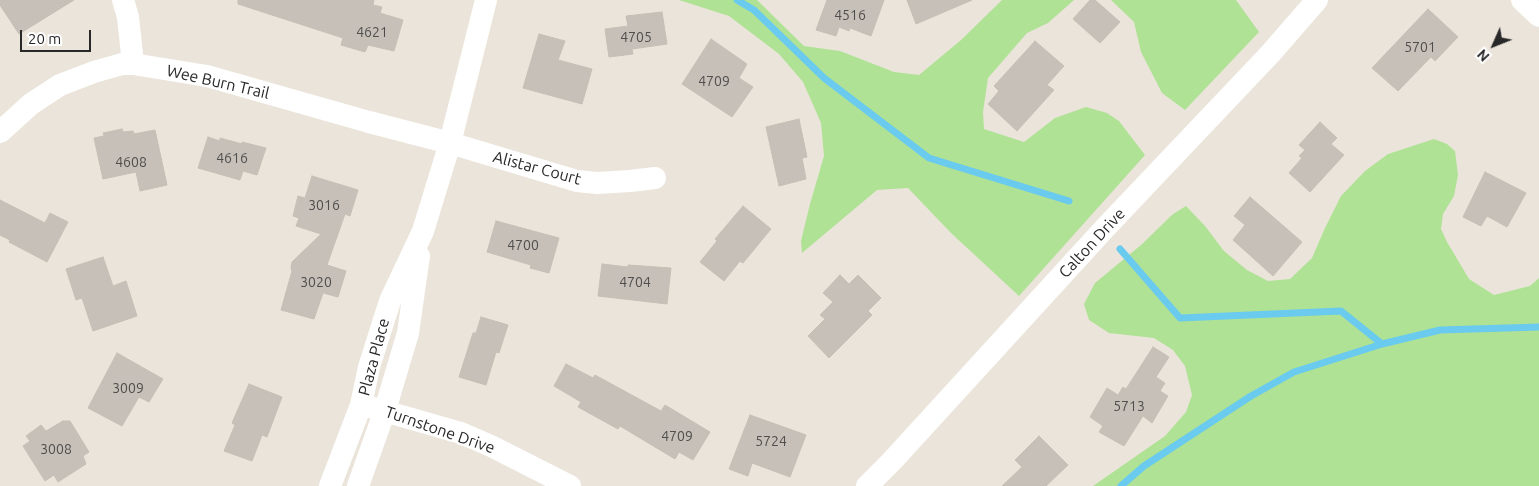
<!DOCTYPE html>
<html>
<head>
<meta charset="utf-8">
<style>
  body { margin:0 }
  #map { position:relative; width:1539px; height:486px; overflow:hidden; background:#ebe4da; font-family:Ubuntu,sans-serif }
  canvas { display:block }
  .north { position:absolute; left:1469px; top:20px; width:50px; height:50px; -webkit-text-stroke:4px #fff; paint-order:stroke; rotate:226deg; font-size:14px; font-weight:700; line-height:20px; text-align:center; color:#282828 }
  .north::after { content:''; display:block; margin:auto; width:18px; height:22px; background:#282828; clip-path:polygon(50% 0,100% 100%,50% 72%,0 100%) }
  .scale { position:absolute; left:20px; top:30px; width:71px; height:22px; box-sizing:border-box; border:2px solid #282828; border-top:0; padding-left:6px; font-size:15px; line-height:18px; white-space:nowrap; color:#282828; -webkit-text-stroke:4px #fff; paint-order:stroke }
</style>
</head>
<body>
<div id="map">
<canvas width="1539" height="486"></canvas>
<div class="north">N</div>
<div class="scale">20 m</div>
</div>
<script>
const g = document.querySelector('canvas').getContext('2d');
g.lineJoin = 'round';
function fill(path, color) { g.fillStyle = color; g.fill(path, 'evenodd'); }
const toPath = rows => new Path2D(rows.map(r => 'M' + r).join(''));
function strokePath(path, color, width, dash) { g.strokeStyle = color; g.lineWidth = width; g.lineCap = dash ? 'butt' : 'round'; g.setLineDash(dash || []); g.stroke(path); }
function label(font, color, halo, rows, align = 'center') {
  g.font = font + ' Ubuntu,sans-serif'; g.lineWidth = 4.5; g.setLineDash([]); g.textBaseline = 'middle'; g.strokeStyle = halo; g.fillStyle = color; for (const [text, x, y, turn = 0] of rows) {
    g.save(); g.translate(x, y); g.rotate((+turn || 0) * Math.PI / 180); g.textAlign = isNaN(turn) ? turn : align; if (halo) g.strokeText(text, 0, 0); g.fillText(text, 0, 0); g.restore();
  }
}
fill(toPath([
  [679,0,757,0,804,46,840,51,894,72,919,75,961,40,1002,0,1074,0,1048,23,1027,33,988,78,983,112,984,129,1024,142,1055,118,1086,107,1107,113,1119,121,1145,155,1019,296,951,233,908,188,877,190,802,253,801,241,810,204,824,156,821,123,803,82,779,54,729,16],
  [1111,0,1236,0,1259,32,1185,110,1162,93,1141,52,1134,22],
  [1434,139,1447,144,1455,151,1458,175,1454,196,1443,214,1441,229,1447,242,1469,279,1494,295,1530,286,1539,278,1539,486,1093,486,1165,436,1186,412,1192,395,1185,366,1173,350,1154,338,1109,333,1089,320,1084,304,1095,283,1141,245,1173,214,1186,206,1205,226,1224,251,1247,270,1268,281,1290,279,1312,258,1325,228,1341,196,1365,171,1388,154]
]), '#afe295');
strokePath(toPath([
  [737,0,754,10,824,78,929,158,1069,201],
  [1120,249,1180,318,1341,311,1382,344],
  [1121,486,1144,466,1251,396,1294,372,1382,344,1440,330,1539,327]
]), '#6bcbee', 7);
const building = toPath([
  [0,0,74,0,19,34,0,5,0,0],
  [238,0,374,0,373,5,382,7,380,13,403,20,394,51,368,45,365,52,341,45,343,38,238,4,238,0],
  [827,0,884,0,871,36,850,28,849,31,839,27,836,36,816,30,827,0],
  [907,0,972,0,916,24,907,0],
  [1090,0,1095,0,1120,22,1100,43,1073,19,1090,0],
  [1428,9,1458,37,1435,61,1431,57,1398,91,1372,68,1428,9],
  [662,12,667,44,632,49,633,54,609,57,605,29,628,26,626,16,662,12],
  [539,34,565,41,558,60,592,69,582,104,523,88,539,34],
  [711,39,747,64,739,78,753,87,732,117,682,84,711,39],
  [1035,41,1064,66,1047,85,1054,90,1017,131,988,104,999,91,994,86,1035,41],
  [799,119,807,157,802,158,806,179,779,186,766,127,799,119],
  [1320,122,1337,138,1331,144,1344,155,1310,192,1289,173,1302,158,1299,156,1305,150,1299,145,1320,122],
  [122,129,123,132,133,131,134,134,155,130,167,185,140,191,136,172,103,179,94,138,104,136,103,133,122,129],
  [208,137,220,141,220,138,242,144,242,142,266,148,257,175,243,171,240,180,198,168,208,137],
  [1485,172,1526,193,1507,227,1487,216,1481,226,1463,217,1485,172],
  [312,176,358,190,350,216,345,214,327,265,346,271,338,297,323,293,314,319,281,310,292,271,291,268,292,262,321,234,296,226,299,218,293,216,298,196,305,198,312,176],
  [1250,197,1302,242,1273,276,1233,240,1245,225,1234,216,1250,197],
  [0,200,45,223,50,213,68,222,47,262,9,242,10,240,0,235,0,200],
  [743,206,771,229,743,263,740,261,724,281,700,262,717,241,715,239,743,206],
  [496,221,559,238,549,273,530,268,531,265,487,252,496,221],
  [103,257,113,286,126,281,137,316,93,331,82,298,76,300,66,269,103,257],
  [602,264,628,267,628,265,671,268,667,304,598,296,602,264],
  [840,275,849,284,858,275,881,298,868,311,872,315,829,358,808,336,825,319,820,315,833,302,823,293,840,275],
  [481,317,508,325,499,353,496,352,486,385,459,377,473,333,476,333,481,317],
  [1153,347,1169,357,1156,377,1165,383,1160,391,1168,396,1152,423,1143,416,1124,446,1099,432,1103,426,1090,417,1107,388,1118,395,1123,387,1126,389,1153,347],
  [117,353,163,379,149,402,139,397,122,426,88,408,117,353],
  [566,364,593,378,595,375,661,411,665,405,710,432,693,460,679,452,675,459,620,426,618,429,578,407,581,402,554,386,566,364],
  [249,384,282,397,267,437,262,435,252,461,224,451,235,425,232,423,249,384],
  [750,415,806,435,790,477,752,463,748,476,729,469,750,415],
  [63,421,70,421,89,452,83,456,86,464,58,482,54,475,45,481,23,446,30,441,26,436,41,425,46,431,63,421],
  [1039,436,1068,465,1046,486,1002,486,1022,467,1015,460,1039,436]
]);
fill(building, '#c6c0b9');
strokePath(building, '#c6bfb4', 1);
strokePath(toPath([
  [123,0,128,17,133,64],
  [1522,0,1539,16],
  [0,132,31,104,60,85,94,72,122,64,133,64,207,76,369,122,450,143,577,181,597,183,630,181,655,178],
  [370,407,461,433,491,446,570,486],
  [330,486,361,405,369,367,390,301,423,231,450,143,486,0],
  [358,486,385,410,408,333,419,256],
  [867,486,892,461,1105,228,1270,54,1317,0]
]), '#fff', 22);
label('14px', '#504e4c', null, [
  ["4516",850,15],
  ["4621",372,32],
  ["4705",636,37],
  ["5701",1420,47],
  ["4709",714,81],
  ["4616",232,158],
  ["4608",131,162],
  ["3016",324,205],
  ["4700",523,245],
  ["3020",316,282],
  ["4704",635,282],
  ["3009",128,388],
  ["5713",1129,406],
  ["4709",677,436],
  ["5724",771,441],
  ["3008",56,449]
]);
label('16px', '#282828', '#fff', [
  ["Wee Burn Trail",218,82,13],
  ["Alistar Court",537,168,15],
  ["Calton Drive",1092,243,-47],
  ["Plaza Place",374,357,-75],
  ["Turnstone Drive",440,430,19]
]);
</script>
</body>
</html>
